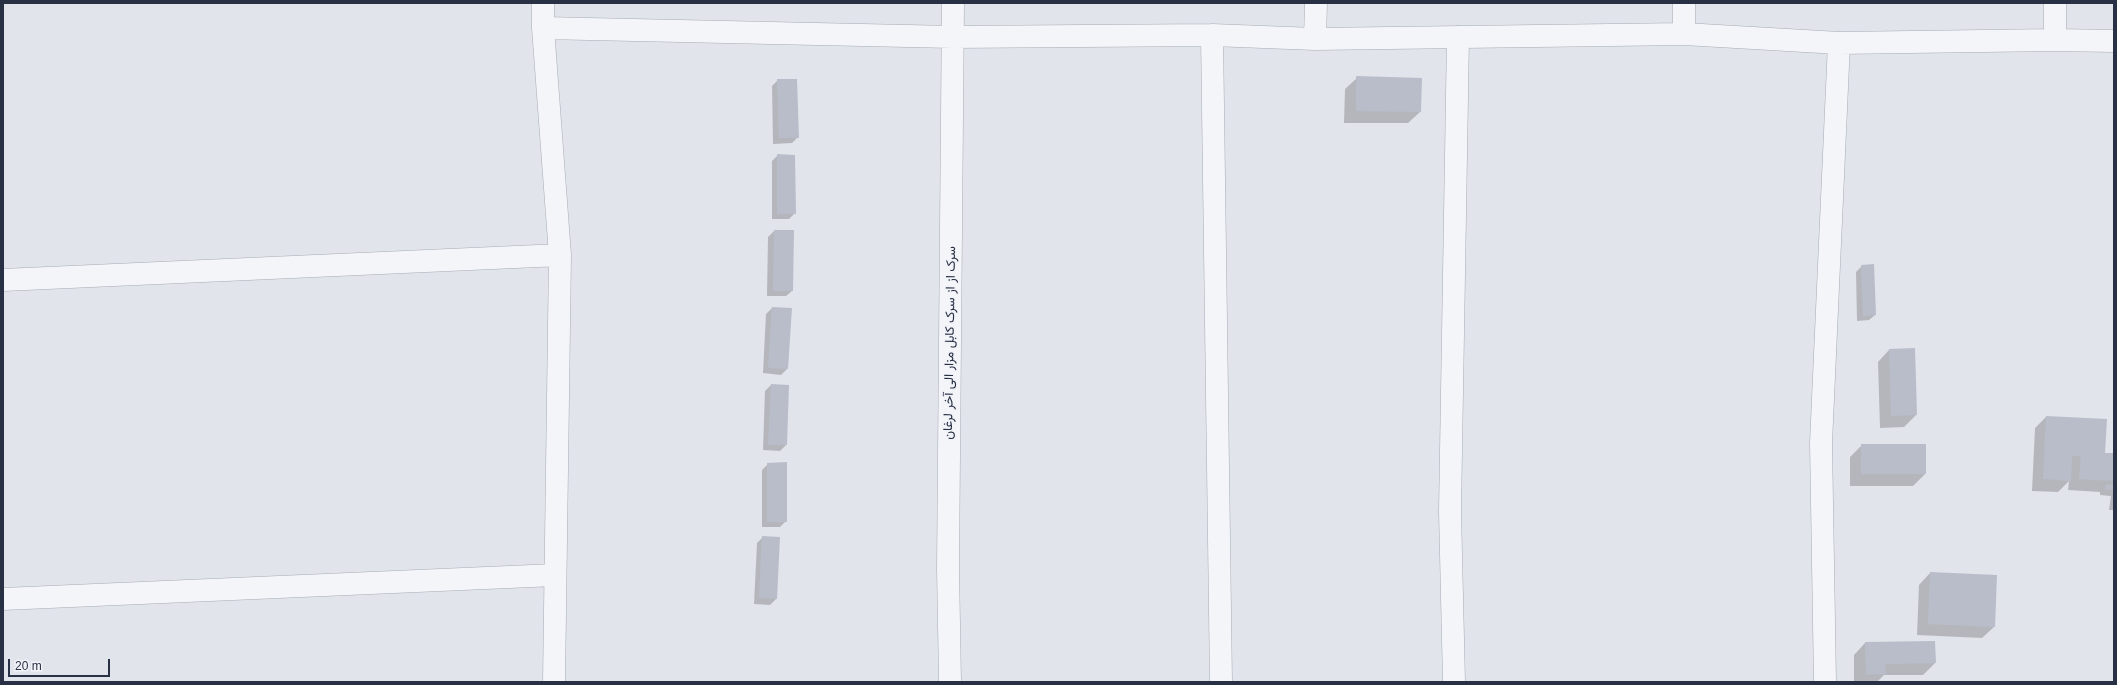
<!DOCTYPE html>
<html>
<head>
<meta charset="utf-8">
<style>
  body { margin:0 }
  #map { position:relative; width:2117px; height:685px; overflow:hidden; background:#e1e4eb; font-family:Arial,sans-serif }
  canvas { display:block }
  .frame { position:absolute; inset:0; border:4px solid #283144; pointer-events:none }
  .scale { position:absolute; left:8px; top:659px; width:102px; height:18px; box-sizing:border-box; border:2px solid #283144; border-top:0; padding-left:5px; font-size:12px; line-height:14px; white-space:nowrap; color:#283144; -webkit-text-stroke:3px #f1f3f8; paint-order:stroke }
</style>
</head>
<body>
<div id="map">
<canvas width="2117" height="685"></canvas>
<div class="frame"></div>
<div class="scale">20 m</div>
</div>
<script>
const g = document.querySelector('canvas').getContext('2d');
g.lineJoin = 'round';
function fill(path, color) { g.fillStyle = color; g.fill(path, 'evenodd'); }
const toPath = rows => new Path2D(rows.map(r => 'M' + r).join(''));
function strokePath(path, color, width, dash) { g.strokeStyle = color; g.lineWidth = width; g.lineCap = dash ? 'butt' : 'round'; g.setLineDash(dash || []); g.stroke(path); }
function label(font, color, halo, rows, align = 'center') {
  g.font = font + ' Arial,Vazirmatn,sans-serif'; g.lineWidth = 3; g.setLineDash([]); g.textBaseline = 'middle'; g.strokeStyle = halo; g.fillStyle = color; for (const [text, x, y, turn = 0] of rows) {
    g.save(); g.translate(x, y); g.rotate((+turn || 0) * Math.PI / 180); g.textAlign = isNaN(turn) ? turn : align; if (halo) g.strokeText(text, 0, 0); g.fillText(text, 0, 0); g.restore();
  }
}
fill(toPath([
  [1357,78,1420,112,1408,123,1344,123,1345,89],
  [778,80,798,137,792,143,773,144,772,86],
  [778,155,795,213,789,219,772,219,772,161],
  [774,231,792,291,786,296,767,296,768,237],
  [1862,266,1875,315,1869,320,1857,321,1856,272],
  [772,308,787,369,781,375,763,373,766,314],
  [1889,350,1916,415,1904,427,1880,428,1878,362],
  [771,385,786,445,780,451,763,450,765,391],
  [2046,417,2104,454,2114,454,2114,510,2109,510,2111,496,2100,495,2100,492,2068,490,2069,481,2058,492,2032,491,2035,428],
  [1862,445,1925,445,1925,474,1913,486,1850,486,1850,457],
  [768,464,786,521,780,527,762,527,762,470],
  [763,537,776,599,770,605,754,604,757,543],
  [1930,573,1994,627,1982,638,1917,635,1919,585],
  [1865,643,1935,663,1923,675,1884,675,1877,682,1854,682,1854,655]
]), '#0003');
fill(toPath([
  [1356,76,1422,78,1421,112,1356,111],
  [777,79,797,79,799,138,779,138],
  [777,154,795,155,796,214,777,214],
  [774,230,794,230,793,291,773,291],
  [1874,264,1876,315,1863,316,1861,265],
  [772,307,792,308,788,369,768,368],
  [1915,348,1917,415,1891,416,1889,349],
  [771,384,789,385,787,445,768,445],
  [2046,416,2107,419,2105,453,2114,453,2114,481,2079,479,2081,456,2072,456,2071,481,2043,479],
  [1861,444,1926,444,1926,474,1861,474],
  [787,462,787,522,767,522,767,463],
  [2106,484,2114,485,2114,490,2105,489],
  [762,536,780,537,777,599,759,598],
  [1930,572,1997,575,1995,627,1928,624],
  [1935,641,1936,663,1885,664,1886,674,1866,675,1865,642]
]), '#b8bdc9');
const minor = toPath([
  [543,3,543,28,560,255,554,682],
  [1684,3,1684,34],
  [543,28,953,37,1212,35,1315,39,1684,34,1839,43,2055,40,2114,41],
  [1212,35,1221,682],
  [1315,39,1316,3],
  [2055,40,2055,3],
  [3,280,560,255],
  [3,599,555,575],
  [950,682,948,568,953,3],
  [1454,682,1450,511,1458,37],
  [1825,682,1821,443,1839,43]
]);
strokePath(minor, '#a6abb6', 23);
strokePath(minor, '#f4f5f8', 22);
label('13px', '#283144', '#f1f3f8', [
  ["سرک از از سرک کابل مزار الی آخر لرغان",950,343,-89]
]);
</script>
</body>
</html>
